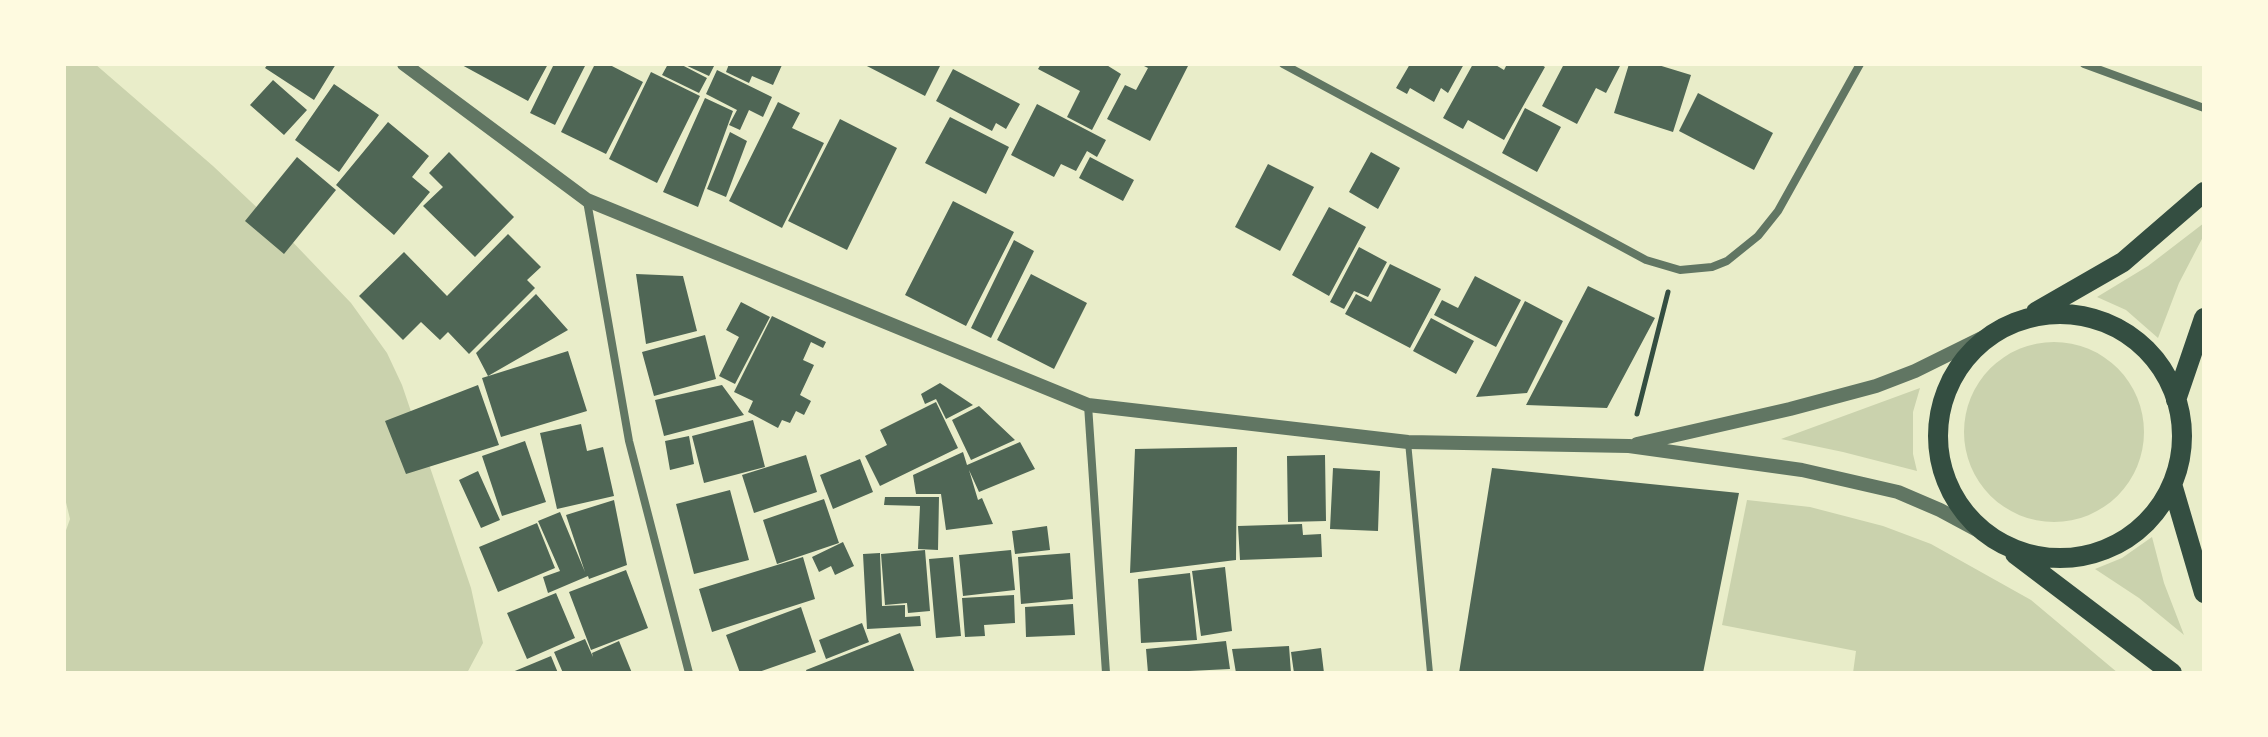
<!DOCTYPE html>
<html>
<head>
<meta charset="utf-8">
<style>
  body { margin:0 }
  #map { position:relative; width:2268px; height:737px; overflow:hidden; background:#e9edc9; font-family:"Exo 2",sans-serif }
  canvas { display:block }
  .frame { position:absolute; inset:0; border:66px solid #fefae0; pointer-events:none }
</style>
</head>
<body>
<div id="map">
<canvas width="2268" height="737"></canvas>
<div class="frame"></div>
</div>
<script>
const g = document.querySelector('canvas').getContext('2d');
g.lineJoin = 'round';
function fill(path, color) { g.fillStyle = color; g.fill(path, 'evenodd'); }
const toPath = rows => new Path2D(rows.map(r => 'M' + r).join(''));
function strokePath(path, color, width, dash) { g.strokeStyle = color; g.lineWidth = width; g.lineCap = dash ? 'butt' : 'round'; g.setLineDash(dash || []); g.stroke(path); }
fill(toPath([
  [64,64,95,64,213,166,285,234,351,303,387,353,402,385,471,588,483,643,467,673,64,673,64,536,70,519,64,494],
  [2204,223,2204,235,2179,283,2158,338,2126,310,2097,297,2148,266],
  '1964 432a90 90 0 1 1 180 0a90 90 0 1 1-180 0Z',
  [1920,388,1913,412,1913,454,1917,471,1843,452,1781,439],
  [1747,500,1810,507,1883,526,1931,544,2031,600,2118,673,1853,673,1856,651,1722,625],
  [2152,537,2164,583,2184,635,2139,598,2095,569,2122,558]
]), '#cad2ad');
fill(toPath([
  [268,64,336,64,314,100,265,68],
  [460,64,548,64,528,101],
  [554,64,586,64,555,125,530,113],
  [595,64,608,64,643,82,606,154,561,132],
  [668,64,680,64,707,78,699,93,662,75],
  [683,64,715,64,709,76],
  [729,64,779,64,782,65,773,85,752,76,749,83,726,72],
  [863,64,941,64,925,96],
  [1041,64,1105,64,1121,74,1092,130,1067,117,1080,91,1038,69],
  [1140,64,1189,64,1150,141,1107,119,1125,85,1136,90,1148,68],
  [1410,64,1464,64,1448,93,1441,88,1434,102,1410,88,1407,94,1396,88],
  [1473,64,1494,64,1504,70,1507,64,1540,64,1545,67,1504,140,1468,120,1463,129,1443,118],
  [1564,64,1621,64,1606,93,1596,88,1577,124,1542,106],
  [1629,64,1655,64,1691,75,1673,132,1614,113],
  [953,69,1020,104,1006,129,996,123,992,131,936,101],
  [717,70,772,97,763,117,749,110,740,130,729,125,737,110,706,94],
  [651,72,700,96,657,183,609,159],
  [273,80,307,110,284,135,250,105],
  [334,84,379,115,339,172,295,140],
  [1698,93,1773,133,1754,170,1679,131],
  [705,98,733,111,698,207,663,192],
  [778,102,800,113,792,128,824,143,782,228,729,201],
  [1037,104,1106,140,1097,157,1087,151,1076,171,1061,164,1054,177,1011,155],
  [1525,108,1561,127,1537,172,1502,153],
  [950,117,1009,147,986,194,925,163],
  [840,119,897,148,847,250,788,221],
  [388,122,429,156,412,177,430,192,394,235,336,185],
  [730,132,747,141,726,197,707,189],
  [449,152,514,217,475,257,423,206,443,187,429,173],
  [1371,152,1400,168,1378,209,1349,192],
  [297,157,336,190,284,254,245,221],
  [1090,157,1134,180,1123,201,1079,178],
  [1268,164,1314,187,1280,251,1235,227],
  [953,201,1014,232,966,326,905,295],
  [1329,207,1366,227,1329,296,1292,275],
  [508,234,541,267,527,280,535,288,469,354,448,332,440,340,421,322,403,340,359,296,404,252,447,296],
  [1014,240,1034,251,991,338,971,328],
  [1359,247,1387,262,1368,297,1354,291,1344,309,1330,302],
  [1390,264,1441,289,1410,348,1345,314,1356,294,1371,302],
  [636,274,683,276,697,331,646,344],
  [1031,274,1087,303,1054,369,997,340],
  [1475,276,1521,300,1496,347,1434,315,1442,300,1458,308],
  [1588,286,1655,318,1607,408,1526,405],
  [536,294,568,330,488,376,476,353],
  [1525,301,1563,321,1527,393,1476,397],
  [741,302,770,317,735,384,719,376,739,337,726,330],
  [772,316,826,342,823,348,811,342,803,360,814,365,800,395,811,401,804,415,796,411,790,423,782,420,778,428,748,412,753,401,734,392],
  [1431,318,1474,341,1456,374,1413,351],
  [705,335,716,379,654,396,642,352],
  [568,351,587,411,501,437,482,378],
  [940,383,973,405,946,419,936,399,925,404,921,394],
  [478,385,499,445,406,474,385,421],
  [722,385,744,415,664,436,655,400],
  [936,402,958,448,880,486,865,456,887,445,880,430],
  [979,406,1015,440,971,460,952,420],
  [753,420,765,467,704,483,692,436],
  [581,424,587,451,603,447,614,496,557,509,540,433],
  [689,436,694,464,670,470,665,441],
  [525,441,546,502,502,516,482,456],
  [1020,442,1035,469,979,492,969,470,978,500,982,498,993,524,946,530,941,494,916,494,913,475,963,452,967,465],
  [1237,447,1236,560,1130,573,1135,449],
  [806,455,817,492,754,513,742,475],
  [1325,455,1326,521,1288,522,1287,456],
  [860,459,873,492,833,509,820,475],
  [1333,468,1380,471,1378,531,1330,529],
  [1492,468,1739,493,1703,673,1459,673],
  [478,471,500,520,481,528,459,480],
  [730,490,749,560,694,574,676,504],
  [885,497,939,497,938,550,918,549,920,506,884,505],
  [824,499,839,543,777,564,763,520],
  [614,500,627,565,589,579,588,576,548,593,543,577,560,571,538,521,560,512,585,572,566,515],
  [537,523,555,568,498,592,479,547],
  [1302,524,1303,535,1321,534,1322,557,1240,560,1238,526],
  [1047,526,1050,550,1015,554,1012,531],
  [843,542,854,566,835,575,831,566,819,572,812,557],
  [925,550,930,611,908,613,907,603,885,605,881,554],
  [1011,550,1015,590,963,596,959,555],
  [880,553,882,606,905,605,905,617,920,616,921,626,867,629,863,554],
  [1070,553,1073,599,1021,604,1018,557],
  [803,557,815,599,712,632,699,589],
  [953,557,961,636,936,638,929,559],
  [1225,567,1232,631,1201,636,1192,571],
  [626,570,648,628,591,650,569,592],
  [1190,573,1197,640,1141,643,1138,579],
  [556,593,575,638,527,659,507,613],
  [1014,595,1015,623,984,625,985,636,965,637,962,598],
  [1073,604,1075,635,1026,637,1025,607],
  [801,607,816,652,756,673,740,673,726,635],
  [862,623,869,642,826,659,819,640],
  [900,633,915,673,807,673,806,670],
  [585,639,593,657,592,653,619,641,632,673,563,673,554,652],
  [1226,641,1230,669,1148,673,1146,649],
  [1289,646,1291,673,1236,673,1232,649],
  [1321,648,1324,673,1294,673,1291,652],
  [551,656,558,673,510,673]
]), '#4f6655');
strokePath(toPath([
  [1637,414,1668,292]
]), '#344e41', 5);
strokePath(toPath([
  [1408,442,1430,673]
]), '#617663', 6);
strokePath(toPath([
  [1283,64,1646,260,1680,270,1712,267,1727,261,1758,236,1778,211,1860,64],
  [2084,64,2204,108],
  [587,201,629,441,689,673],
  [1088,405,1106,673]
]), '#617663', 8);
strokePath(toPath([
  [404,64,587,200,1088,405,1408,442,1629,446,1802,470,1898,492,1940,510,1992,538],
  [1637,444,1790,409,1876,386,1915,371,2000,329]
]), '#617663', 14);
strokePath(toPath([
  [2036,312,2123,262,2204,192],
  '1938 436a122 122 0 1 1 244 0a122 122 0 1 1-244 0Z',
  [2176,400,2204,318],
  [2172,484,2204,593],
  [2015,554,2172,673]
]), '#344e41', 20);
</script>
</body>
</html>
